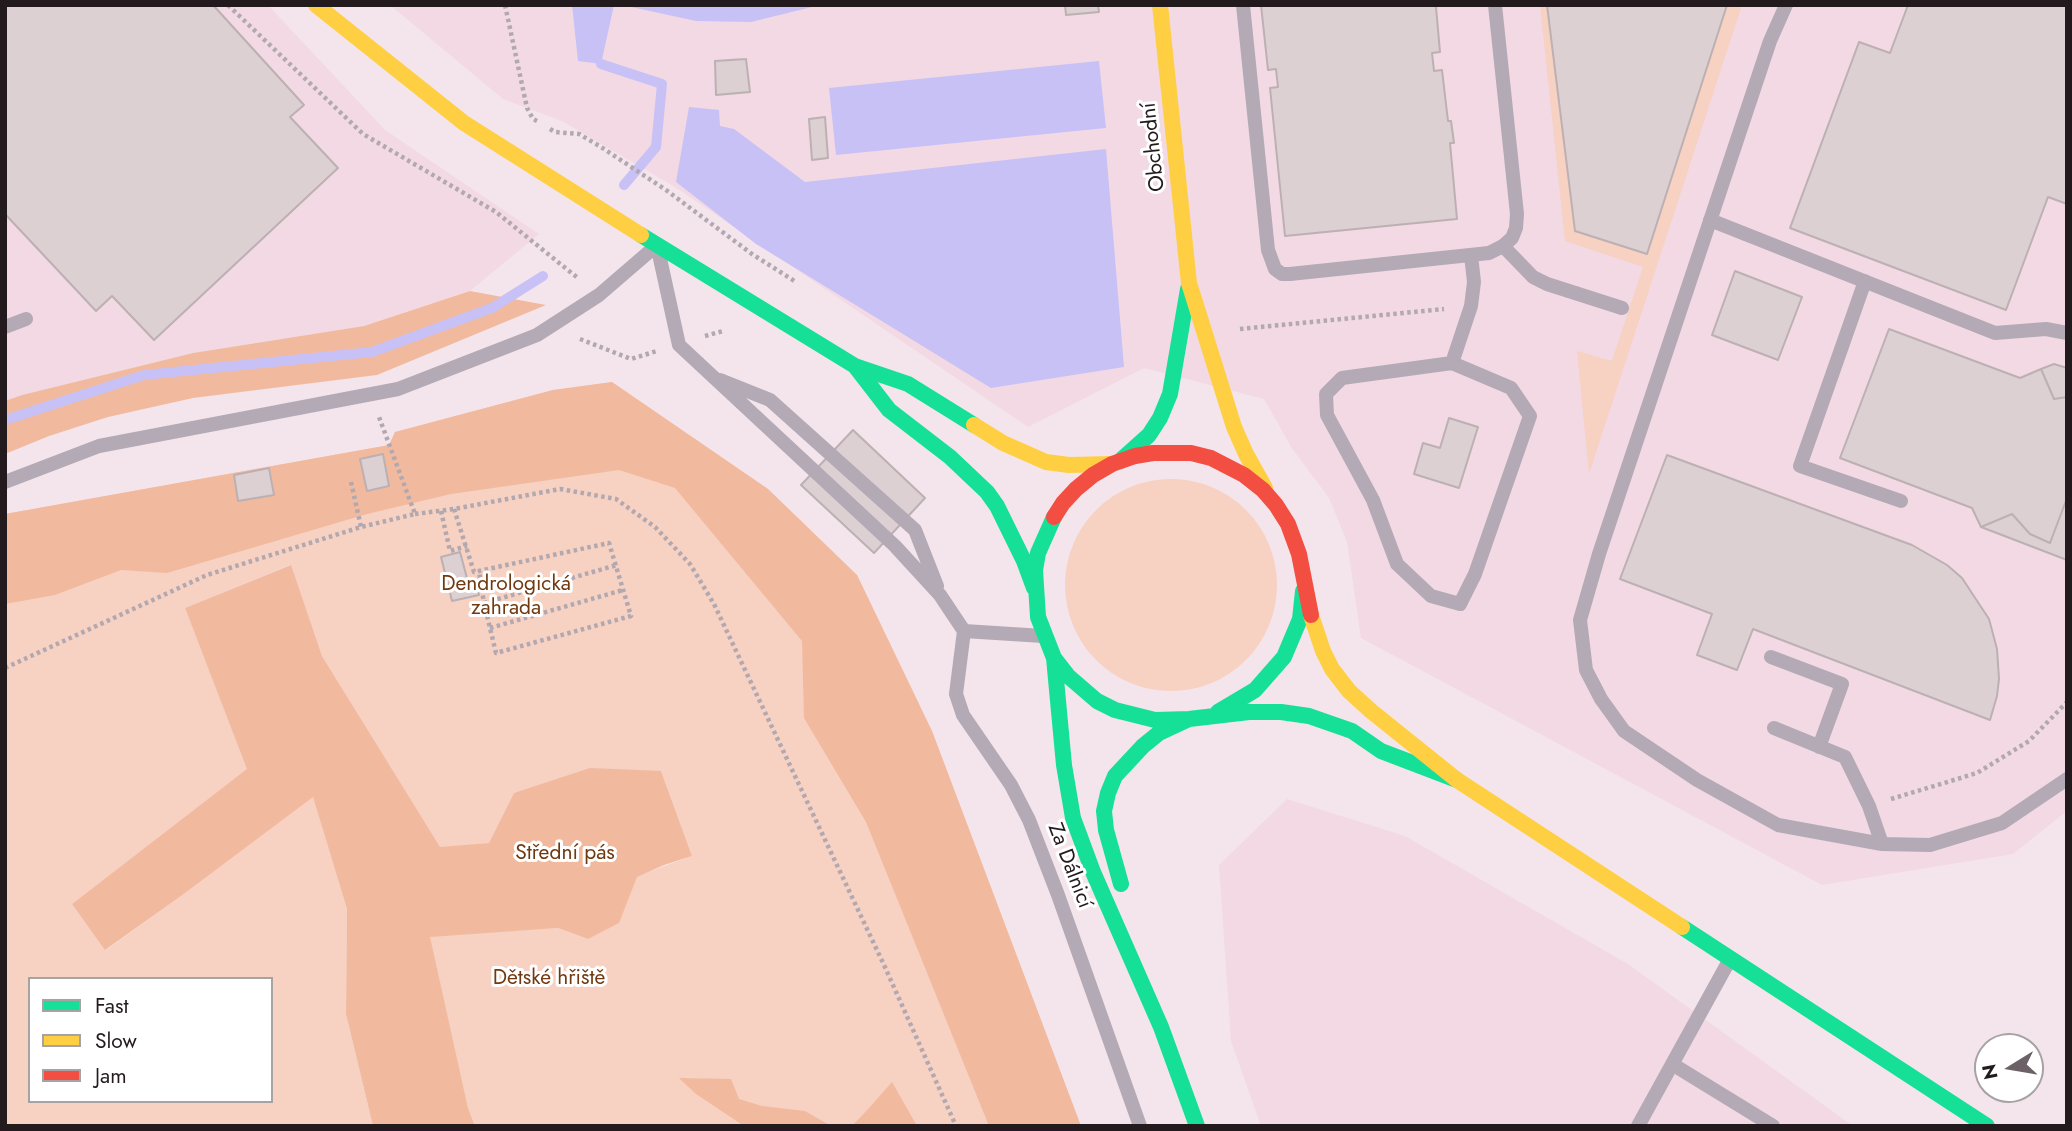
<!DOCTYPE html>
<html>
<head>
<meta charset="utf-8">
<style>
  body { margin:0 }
  #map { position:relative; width:2072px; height:1131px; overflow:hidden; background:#f4e5ec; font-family:Jost,sans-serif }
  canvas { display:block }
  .frame { position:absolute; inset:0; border:7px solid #231a1e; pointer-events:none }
  .legend { position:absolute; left:28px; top:977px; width:245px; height:126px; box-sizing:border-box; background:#fff; border:2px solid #a7a3a5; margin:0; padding:9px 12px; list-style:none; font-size:21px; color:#231a1e }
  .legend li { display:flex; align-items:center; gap:14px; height:35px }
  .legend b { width:35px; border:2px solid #a7a3a5 }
  .north { position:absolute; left:1974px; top:1033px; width:70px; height:70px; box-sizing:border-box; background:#fff; border:2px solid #a7a3a5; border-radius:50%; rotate:259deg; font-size:19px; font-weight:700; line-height:28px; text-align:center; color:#231a1e }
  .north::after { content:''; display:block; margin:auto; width:24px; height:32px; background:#6c6166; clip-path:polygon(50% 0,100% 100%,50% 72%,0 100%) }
</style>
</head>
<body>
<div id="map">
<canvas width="2072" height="1131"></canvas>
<div class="frame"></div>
<ul class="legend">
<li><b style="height:9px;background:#16e098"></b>Fast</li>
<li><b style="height:9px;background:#ffcf43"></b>Slow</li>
<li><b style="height:9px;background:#f24e42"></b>Jam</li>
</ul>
<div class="north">N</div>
</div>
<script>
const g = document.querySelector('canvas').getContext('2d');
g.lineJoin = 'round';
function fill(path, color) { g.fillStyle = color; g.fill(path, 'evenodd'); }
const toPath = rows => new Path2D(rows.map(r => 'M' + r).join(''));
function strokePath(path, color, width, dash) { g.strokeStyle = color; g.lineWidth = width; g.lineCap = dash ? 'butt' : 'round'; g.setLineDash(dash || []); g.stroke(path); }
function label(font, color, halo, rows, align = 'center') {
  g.font = font + ' Jost,sans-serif'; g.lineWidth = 6; g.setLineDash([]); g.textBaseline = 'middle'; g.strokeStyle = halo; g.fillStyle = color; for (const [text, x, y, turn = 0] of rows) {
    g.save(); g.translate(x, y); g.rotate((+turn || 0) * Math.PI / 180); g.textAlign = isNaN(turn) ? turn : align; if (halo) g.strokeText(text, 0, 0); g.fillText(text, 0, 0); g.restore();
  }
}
fill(toPath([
  [5,5,268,5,385,130,539,234,470,291,364,326,193,353,22,395,5,401],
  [390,5,2067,5,2067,811,2013,854,1822,885,1361,638,1347,542,1329,498,1291,447,1264,399,1144,368,1028,427,675,187,562,121,503,99],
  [1287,799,1405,836,1628,964,1853,1126,1261,1126,1231,1041,1219,865]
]), '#f2d9e4');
fill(toPath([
  [1540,5,1547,5,1575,231,1647,253,1727,5,1742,5,1589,474,1577,351,1612,361,1643,267,1565,241],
  [612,382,768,489,857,575,932,731,1081,1126,475,1126,468,1108,429,936,558,928,588,939,635,877,692,856,661,771,514,793,489,843,440,848,322,656,290,565,185,608,248,769,72,904,106,950,181,896,313,796,347,909,346,1014,373,1126,5,1126,5,514,378,447,389,445,395,432,553,390],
  [30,979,271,979,271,1101,30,1101],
  '1065 585a106 106 0 1 1 212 0a106 106 0 1 1-212 0Z'
]), '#f7d1c2');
fill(toPath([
  [470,291,546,305,377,375,193,398,108,417,49,436,5,454,5,401,22,395,193,353,364,326],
  [612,382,768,489,857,575,932,731,1081,1126,989,1126,866,822,804,718,802,641,675,488,619,470,451,494,367,514,167,573,121,570,55,595,5,604,5,514,378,447,389,445,395,432,553,390],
  [291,565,322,656,440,847,489,843,514,793,590,768,661,771,692,856,664,865,637,877,619,923,588,939,558,928,430,937,468,1108,475,1126,373,1126,346,1014,347,909,313,797,181,896,105,950,72,904,247,769,185,608],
  [679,1078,731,1079,739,1099,762,1106,805,1111,831,1126,744,1126,696,1094],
  [892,1082,917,1126,852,1126,870,1107]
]), '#f1ba9e');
fill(toPath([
  [572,5,614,5,601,64,578,61],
  [622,5,820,5,751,22,696,21],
  [1099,61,1106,128,836,155,829,88],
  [689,107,719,110,720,126,734,129,805,182,1106,149,1124,367,991,388,756,244,676,182]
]), '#c8c1f6');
strokePath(toPath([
  [601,64,662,84,656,147,624,185],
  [5,420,144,375,372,352,492,308,543,276]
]), '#c8c1f6', 10);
const building = toPath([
  [5,5,213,5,304,105,290,117,338,168,154,340,112,296,96,311,5,214,5,5],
  [1065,5,1098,5,1099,12,1066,15,1065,5],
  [1261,5,1439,5,1436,7,1440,52,1432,53,1434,71,1442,70,1448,121,1451,121,1454,143,1450,143,1457,219,1285,236,1270,88,1278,87,1276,69,1268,70,1261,5],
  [1547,5,1727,5,1647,254,1575,231,1547,5],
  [1908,5,2067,5,2067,204,2048,197,2006,310,1790,228,1859,42,1890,53,1908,5],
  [746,59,750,92,716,95,715,61,746,59],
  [825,117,828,158,812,160,809,119,825,117],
  [1735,271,1802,297,1778,360,1712,335,1735,271],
  [1889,329,2020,378,2041,369,2054,399,2067,397,2067,498,2050,543,2030,534,2012,514,1981,527,1972,508,1840,458,1889,329],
  [2054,364,2067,368,2067,397,2054,399,2041,369,2054,364],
  [1449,418,1478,427,1459,488,1414,474,1423,443,1440,448,1449,418],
  [853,430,925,498,874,553,801,485,853,430],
  [383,454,389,486,367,491,360,459,383,454],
  [1667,455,1912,545,1947,565,1962,578,1989,619,1997,649,1999,679,1997,696,1990,720,1753,629,1737,670,1697,655,1712,614,1620,579,1667,455],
  [269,468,274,495,238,501,234,475,269,468],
  [2067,498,2067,560,1981,527,2012,514,2030,534,2050,543,2067,498],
  [460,552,468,582,476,581,479,595,452,601,441,557,460,552]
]);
fill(building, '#dcd0d3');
strokePath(building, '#bcb0b3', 2);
strokePath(toPath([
  [228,5,363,134,496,212,579,279],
  [505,5,527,108,533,119,537,121],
  [550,129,555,132,579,134,601,147,666,190,752,254,796,282],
  [1240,329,1444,309],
  [705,336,723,331],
  [580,339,631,359,657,351],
  [351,482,361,527],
  [454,509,474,572,609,543,631,616,496,653,484,603,479,571],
  [441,511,450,551,467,546],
  [415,514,454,509,560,489,616,499,655,527,690,564,714,604,884,965,956,1126],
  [484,603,617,565],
  [490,628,623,590],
  [5,668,207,575,361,527,415,514,379,417],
  [1891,799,1977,773,2029,741,2067,702]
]), '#b2a8b0', 4.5, [3.5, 3.5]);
strokePath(toPath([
  [1243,5,1268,250,1275,269,1282,274,1290,274,1489,253,1503,246,1512,238,1516,228,1517,214,1495,5],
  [1786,5,1770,41,1599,554,1580,620,1586,670,1601,699,1624,731,1697,780,1778,825,1882,844,1930,845,2002,823,2067,779],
  [1710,220,1995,333,2046,329,2067,333],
  [1503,246,1533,277,1547,284,1622,308],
  [1865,281,1800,466,1901,501],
  [5,327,26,319],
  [1452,363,1511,388,1530,416,1475,574,1460,604,1431,596,1397,564,1373,500,1327,415,1326,394,1342,378,1452,363,1471,306,1474,282,1471,255],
  [720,380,770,400,915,530,937,586],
  [5,482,99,446,398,389,537,335,599,295,657,245,679,345,895,546,940,595,964,631,1043,636],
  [964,631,956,694,963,715,1011,785,1029,820,1058,895,1140,1126],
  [1771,657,1842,684,1819,747],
  [1774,728,1845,757,1869,806,1882,844],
  [1672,1064,1773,1126],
  [1638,1126,1729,961]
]), '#b3aab6', 14);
strokePath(toPath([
  [641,235,855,366,908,384,974,425],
  [855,366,889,410,950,457,987,492,997,506,1024,561,1034,588],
  [1120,461,1149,435,1160,418,1170,394,1188,289],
  [1054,517,1038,553,1035,570,1038,617,1054,658,1068,676,1097,701,1115,710,1155,720,1189,719,1249,712,1281,712,1309,716,1352,731,1381,751,1457,780],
  [1054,658,1064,765,1073,818,1093,872,1161,1027,1197,1126],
  [1218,712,1255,690,1284,657,1300,619,1303,591],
  [1121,884,1106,830,1104,811,1108,793,1115,776,1143,746,1159,733,1189,719],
  [1682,927,1987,1126]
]), '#16e098', 16);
strokePath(toPath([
  [316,5,464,123,641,235],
  [1160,5,1189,283,1234,427,1246,454,1265,488],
  [974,425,1003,443,1046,462,1069,465,1112,464],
  [1311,615,1323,651,1332,669,1349,691,1371,711,1457,780,1682,927]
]), '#ffcf43', 16);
strokePath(toPath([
  [1054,517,1063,503,1076,489,1093,475,1112,464,1135,456,1153,453,1191,453,1211,458,1244,475,1263,490,1276,505,1288,524,1299,554,1311,615]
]), '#f24e42', 16);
label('21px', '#231a1e', '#fff', [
  ["Obchodní",1154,147,-96],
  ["Za Dálnicí",1069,866,69]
]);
label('21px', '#713910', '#fff', [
  ["Dendrologická",506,585],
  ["zahrada",506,609],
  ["Střední pás",565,854],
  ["Dětské hřiště",549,979]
]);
</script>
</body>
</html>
